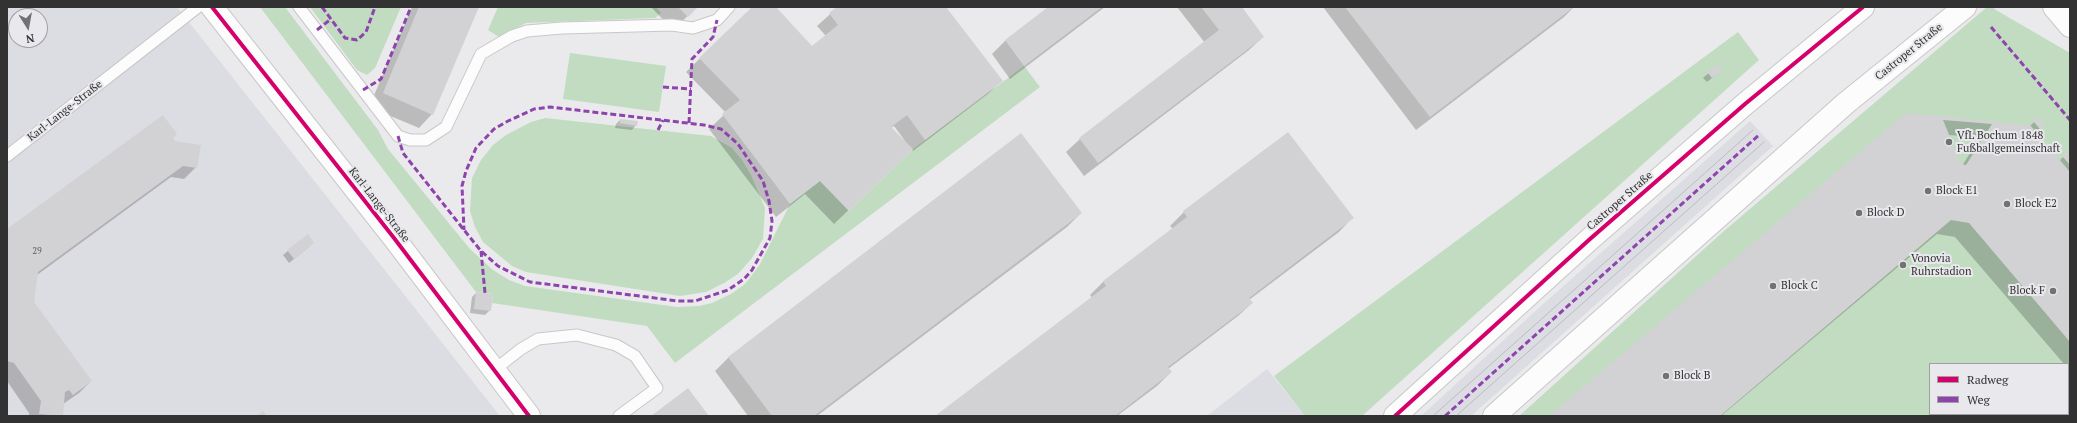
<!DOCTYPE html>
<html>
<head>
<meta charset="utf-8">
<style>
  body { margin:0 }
  #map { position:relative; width:2077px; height:423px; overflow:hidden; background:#eaeaec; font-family:"PT Serif",serif }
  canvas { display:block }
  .frame { position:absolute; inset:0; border:8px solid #323233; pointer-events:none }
  .legend { position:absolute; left:1929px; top:363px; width:140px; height:52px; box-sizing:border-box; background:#e9e9ed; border:1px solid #a0a0a3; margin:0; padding:5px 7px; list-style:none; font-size:12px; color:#323233 }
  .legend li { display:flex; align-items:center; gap:8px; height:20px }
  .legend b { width:20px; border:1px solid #a0a0a3 }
  .north { position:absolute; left:8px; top:8px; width:40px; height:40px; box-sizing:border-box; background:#e9e9ed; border:1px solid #a0a0a3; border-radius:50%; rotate:169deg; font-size:11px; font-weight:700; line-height:16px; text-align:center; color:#323233 }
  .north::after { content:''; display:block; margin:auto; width:14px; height:18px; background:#727274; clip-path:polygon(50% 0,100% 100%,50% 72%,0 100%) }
</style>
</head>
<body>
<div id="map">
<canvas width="2077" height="423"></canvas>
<div class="frame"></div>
<ul class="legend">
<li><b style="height:5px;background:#d6006c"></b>Radweg</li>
<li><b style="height:5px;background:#8e44ad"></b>Weg</li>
</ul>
<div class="north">N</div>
</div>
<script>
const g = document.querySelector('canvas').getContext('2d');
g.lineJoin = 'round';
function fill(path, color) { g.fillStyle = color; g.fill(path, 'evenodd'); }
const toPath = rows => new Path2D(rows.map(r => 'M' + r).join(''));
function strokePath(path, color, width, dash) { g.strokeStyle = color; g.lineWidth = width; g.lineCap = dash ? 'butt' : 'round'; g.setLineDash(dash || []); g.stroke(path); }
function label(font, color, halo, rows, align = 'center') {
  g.font = font + ' "PT Serif",serif'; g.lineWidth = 4; g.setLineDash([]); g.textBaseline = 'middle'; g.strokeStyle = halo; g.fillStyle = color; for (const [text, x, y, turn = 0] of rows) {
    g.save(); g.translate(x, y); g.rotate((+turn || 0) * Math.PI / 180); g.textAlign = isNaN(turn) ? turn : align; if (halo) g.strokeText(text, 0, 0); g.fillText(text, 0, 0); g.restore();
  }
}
fill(toPath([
  [7,7,177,7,500,416,7,416],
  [16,16,40,16,40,40,16,40],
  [1750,121,1773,146,1471,416,1421,416,1542,305],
  [1267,369,1305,416,1207,416]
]), '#dcdce3');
fill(toPath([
  [260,7,285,7,378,130,388,149,470,249,493,270,509,280,525,286,677,307,699,306,712,303,731,294,745,284,759,266,790,204,820,181,849,211,913,149,1024,66,1040,87,675,363,647,326,492,303,493,294,476,292],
  [310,7,401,7,375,68,367,75,357,70],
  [498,7,656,7,661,13,655,18,526,23,499,37,488,30],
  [1987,7,1993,7,1996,10,2070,53,2070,416,1519,416,1724,231],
  [1930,364,2068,364,2068,414,1930,414],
  [1738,32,1759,60,1362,416,1305,416,1274,376],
  [570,53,666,66,659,112,563,99],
  [545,118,711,136,732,148,742,160,751,175,765,208,763,239,752,258,738,274,724,283,706,292,680,296,526,272,512,266,483,242,475,227,470,211,472,178,481,160,493,145,506,135,531,122]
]), '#c1dcc1');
fill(toPath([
  [412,7,478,7,432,114,419,128,369,107],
  [651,7,697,7,673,30],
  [753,7,775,7,812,47,826,36,817,26,838,7,945,7,1001,81,989,93,913,151,912,149,834,224,805,194,776,217,709,129,726,113,686,72],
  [894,126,905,141,904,142,891,128],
  [1050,7,1105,7,1010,79,992,54,1005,41],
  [1177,7,1240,7,1263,37,1249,50,1084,176,1066,152,1080,139,1205,43],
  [1323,7,1574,7,1564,17,1416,130],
  [1718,65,1717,74,1707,82,1703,78],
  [1906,114,2030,126,2037,119,2043,125,2035,133,2059,161,2066,154,2070,158,2070,371,2068,364,2064,364,1955,237,1937,234,1721,416,1550,416],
  [1948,135,1980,137,1962,166,1960,165],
  [620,120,636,125,632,130,615,128,616,124],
  [1021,135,1081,213,1067,227,817,416,748,416,715,371,728,358],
  [172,138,196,167,184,179,171,177,37,275,33,302,91,381,79,393,63,404,62,416,29,416,29,413,7,381,7,230],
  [1184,212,1352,218,1339,232,1249,300,1252,303,1238,316,1168,369,1171,372,1157,386,1117,416,937,416,1092,298,1090,295,1103,282,1173,229,1170,226],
  [309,247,289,263,283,255,288,251],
  [476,293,490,310,485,315,470,313,472,297]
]), '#0003');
fill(toPath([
  [419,7,479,7,433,115,383,93],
  [678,7,698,7,688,17],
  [752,7,776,7,812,46,838,25,829,13,837,7,946,7,1003,81,925,140,907,115,891,127,913,149,849,211,820,181,790,204,722,114,740,100,699,58],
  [1048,7,1102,7,1024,66,1005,40],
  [1201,7,1242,7,1264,37,1098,163,1079,138,1219,30],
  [1345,7,1574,7,1430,117],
  [1718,64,1723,70,1712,78,1707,72],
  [1906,113,2030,125,2070,172,2070,342,1969,223,1951,220,1720,416,1549,416],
  [1943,120,1992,124,1966,165,1961,164],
  [163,115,177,134,173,138,175,141,201,145,197,168,183,166,38,272,34,302,92,381,73,395,69,390,65,392,63,416,39,414,41,401,14,363,7,361,7,229],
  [2037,117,2045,125,2040,129,2033,121],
  [620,119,638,121,637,126,620,123],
  [1288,132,1354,218,1249,298,1253,303,1168,367,1172,372,1115,416,935,416,1106,286,1103,281,1187,217,1183,211],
  [1021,133,1082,213,814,416,772,416,728,357],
  [2066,152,2070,157,2070,165,2062,156],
  [308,234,314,243,294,259,287,250],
  [476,292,493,294,491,311,474,309],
  [688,388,709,416,651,416],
  [263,411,267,416,257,416]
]), '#d2d2d4');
const service = toPath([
  [299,7,398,136,410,140,426,140,446,127,481,54,512,36,527,31,562,28,672,25,693,28,717,20,729,7],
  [7,156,198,7],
  [493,371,521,349,538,339,577,335,616,345,635,356,657,388,619,416]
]);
const minor = toPath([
  [212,7,394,238,529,416],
  [2054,7,2070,26]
]);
const secondary = toPath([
  [1395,416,1590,239,1745,104,1863,7],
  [1494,416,1846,103,1965,7]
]);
strokePath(service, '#c8c8c9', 13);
strokePath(minor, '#c8c8c9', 24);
strokePath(secondary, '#c8c8c9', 24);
strokePath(service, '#fcfcfc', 11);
strokePath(minor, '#fcfcfc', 22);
strokePath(secondary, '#fcfcfc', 22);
strokePath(toPath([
  [1433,416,1753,130],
  [1456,416,1764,142]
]), '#bdbdbd', 1);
strokePath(toPath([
  [322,7,345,38,357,40,366,32,375,7],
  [1991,27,2070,120],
  [317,30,331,19],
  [663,87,691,89],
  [363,90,381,79,411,7],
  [689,123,692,59,713,37,717,20],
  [658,130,663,120],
  [398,136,403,153,464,230,481,251,498,266,530,282,678,301,695,301,728,290,744,279,752,270,770,238,772,221,769,201,763,181,738,144,721,129,704,125,550,107,534,109,508,121,494,129,476,148,466,171,462,186,464,230],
  [481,251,485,293],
  [1445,416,1759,135]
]), '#8e44ad', 3, [6, 3]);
strokePath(toPath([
  [212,7,394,238,529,416],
  [1395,416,1590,239,1745,104,1863,7]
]), '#d6006c', 4);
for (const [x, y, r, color] of [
  [1949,142,4,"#727274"],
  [1928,191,4,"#727274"],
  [2007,204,4,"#727274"],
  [1859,213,4,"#727274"],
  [1903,265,4,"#727274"],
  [1773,286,4,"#727274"],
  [2053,291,4,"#727274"],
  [1666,376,4,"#727274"]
]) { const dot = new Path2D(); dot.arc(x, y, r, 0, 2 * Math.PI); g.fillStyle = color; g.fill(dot); strokePath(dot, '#e9e9ed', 1.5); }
label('9px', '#5c5c5d', null, [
  ["29",37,251]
]);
label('11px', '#323233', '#e9e9ed', [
  ["Castroper Straße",1909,52,-39],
  ["Karl-Lange-Straße",65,111,-38],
  ["Castroper Straße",1620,201,-41],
  ["Karl-Lange-Straße",379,205,52]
]);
label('11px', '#323233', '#e9e9ed', [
  ["VfL Bochum 1848",1957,136],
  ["Fußballgemeinschaft",1957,149],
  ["Block E1",1936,191],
  ["Block E2",2015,204],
  ["Block D",1867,213],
  ["Vonovia",1911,259],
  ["Ruhrstadion",1911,272],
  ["Block C",1781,286],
  ["Block F",2045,291,"right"],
  ["Block B",1674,376]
], 'left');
</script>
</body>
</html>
